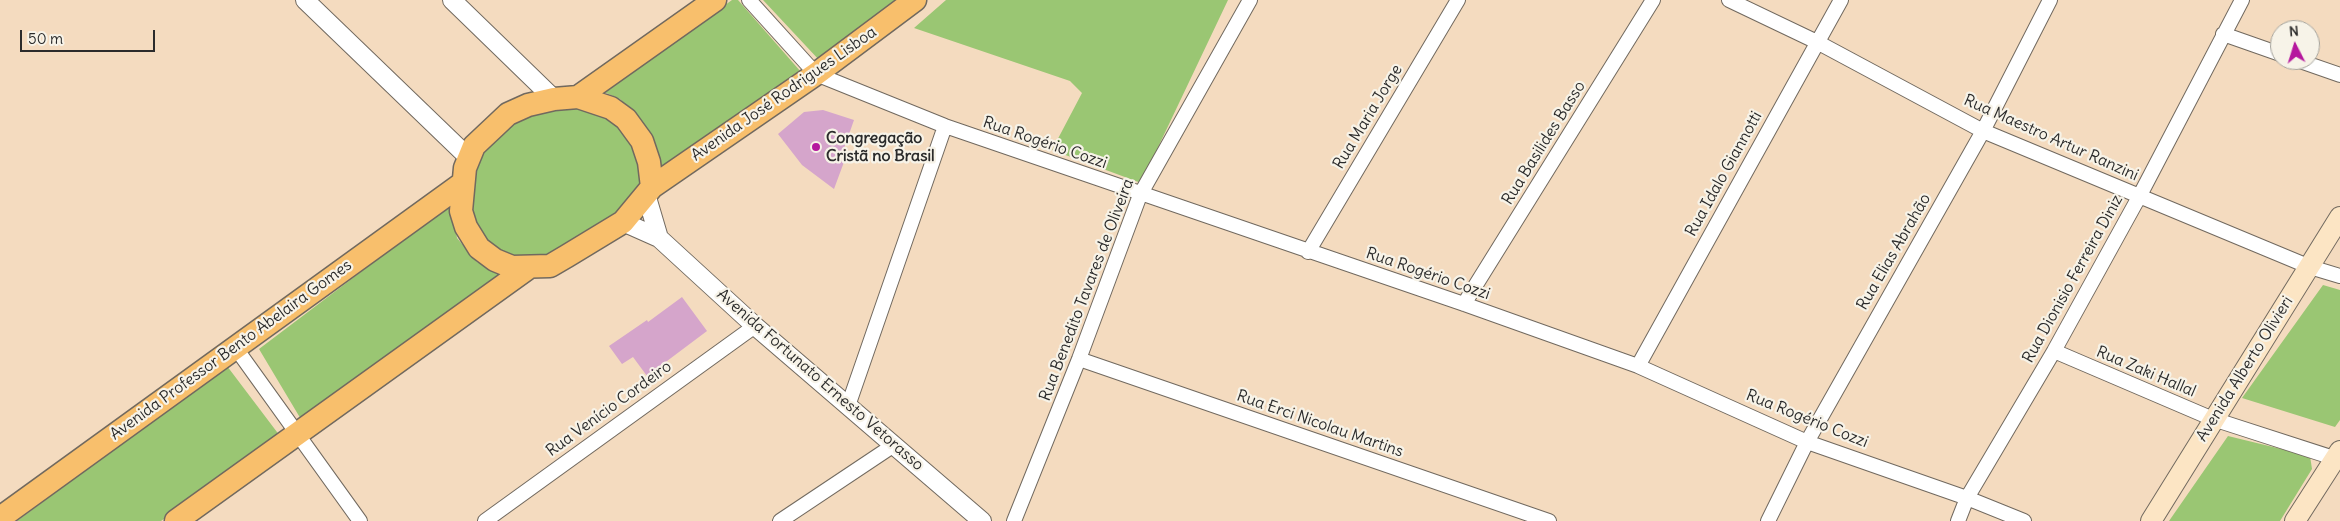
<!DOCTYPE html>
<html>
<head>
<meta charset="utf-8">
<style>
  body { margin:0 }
  #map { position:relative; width:2340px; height:521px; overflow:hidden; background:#f4dbbf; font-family:Delius,sans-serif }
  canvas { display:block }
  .north { position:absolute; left:2270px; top:20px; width:50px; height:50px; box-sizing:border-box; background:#f7f3e8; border:1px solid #a5a39c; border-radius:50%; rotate:355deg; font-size:14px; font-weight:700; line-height:20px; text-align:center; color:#2b2b2b }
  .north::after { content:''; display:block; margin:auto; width:18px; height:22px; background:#b5179e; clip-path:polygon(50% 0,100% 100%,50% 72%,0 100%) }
  .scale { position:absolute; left:20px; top:30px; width:135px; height:22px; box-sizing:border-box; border:2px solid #2b2b2b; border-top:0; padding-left:6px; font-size:15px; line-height:18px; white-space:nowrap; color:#2b2b2b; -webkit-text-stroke:4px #f7f3e8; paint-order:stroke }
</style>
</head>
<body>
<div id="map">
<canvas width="2340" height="521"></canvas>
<div class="north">N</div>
<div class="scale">50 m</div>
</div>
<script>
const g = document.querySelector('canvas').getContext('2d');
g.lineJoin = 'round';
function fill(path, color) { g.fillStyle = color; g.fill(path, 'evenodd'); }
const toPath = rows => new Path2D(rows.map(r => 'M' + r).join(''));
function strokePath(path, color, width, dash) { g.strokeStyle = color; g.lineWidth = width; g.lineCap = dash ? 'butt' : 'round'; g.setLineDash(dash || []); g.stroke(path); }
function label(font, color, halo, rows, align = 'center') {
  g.font = font + ' Delius,sans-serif'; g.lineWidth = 4.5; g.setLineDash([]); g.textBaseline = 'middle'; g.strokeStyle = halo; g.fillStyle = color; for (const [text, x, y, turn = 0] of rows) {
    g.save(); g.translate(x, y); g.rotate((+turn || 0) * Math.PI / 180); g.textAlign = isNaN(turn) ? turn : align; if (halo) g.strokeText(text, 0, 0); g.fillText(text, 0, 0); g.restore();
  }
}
fill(toPath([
  [732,0,738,0,801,72,659,174,635,113,620,99,604,92],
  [763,0,904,0,820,61],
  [946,0,1228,0,1141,183,1052,150,1082,93,1070,81,914,28],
  [576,107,607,117,620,126,635,146,642,185,616,214,546,257,529,261,497,254,474,225,470,187,481,151,495,134,532,113],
  [452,203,457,238,477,262,505,275,302,421,259,349],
  [2323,285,2340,290,2340,420,2335,427,2242,398],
  [227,366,280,436,161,521,17,521],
  [2228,436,2310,456,2312,469,2280,521,2169,521]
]), '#9ac673');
fill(toPath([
  [823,110,854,120,840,160,844,162,834,189,802,165,778,134,804,112],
  [682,297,707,331,647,376,633,357,622,364,609,346,647,320,648,322]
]), '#d5a5cb');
const minor = toPath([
  [749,0,816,74,945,126,1464,304,1638,366,1807,442,1967,498,2024,521],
  [1729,0,1817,42,1983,131,2310,267,2340,276],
  [2223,34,2280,54],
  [2297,60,2340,75],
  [1308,252,1458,0],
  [1464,304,1653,0],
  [235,347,360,521],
  [2054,351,2213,419,2340,460],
  [1079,359,1549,521],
  [1638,366,1841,0],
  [848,406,945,126],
  [485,521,755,326],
  [780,521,894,445],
  [1014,521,1079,359,1140,195,1250,0],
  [1768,521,1807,442,1983,131,2050,0],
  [1958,521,1967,498,2054,351,2139,197,2242,0]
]);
const tertiary = toPath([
  [305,0,469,158],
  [452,0,554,99],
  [646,194,659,238],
  [623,222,659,238,755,326,982,521]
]);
const secondary = toPath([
  [2151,521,2340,217],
  [2295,521,2340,451]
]);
const primary = toPath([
  [578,97,611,108,626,119,642,141,649,162,652,187,623,222,567,256,550,266,512,267,495,260,479,248,466,227,461,211,465,168,474,146,508,114,528,105,554,99,578,97],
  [578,97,715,0],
  [652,187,816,74,915,0],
  [0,518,463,183],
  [176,521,528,268]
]);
strokePath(minor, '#71695f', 16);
strokePath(tertiary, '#71695f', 20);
strokePath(secondary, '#71695f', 22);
strokePath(primary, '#71695f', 25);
strokePath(minor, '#fff', 14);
strokePath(tertiary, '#fff', 18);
strokePath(secondary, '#fce5c4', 20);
strokePath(primary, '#f8bf6c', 22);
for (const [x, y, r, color] of [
  [816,147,5,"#b5179e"]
]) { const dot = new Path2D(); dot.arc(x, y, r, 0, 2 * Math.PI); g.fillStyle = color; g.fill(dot); strokePath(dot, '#f7f3e8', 2); }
label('16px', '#2b2b2b', '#f7f3e8', [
  ["Avenida José Rodrigues Lisboa",784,94,-35],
  ["Rua Maria Jorge",1368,117,-59],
  ["Rua Maestro Artur Ranzini",2051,138,24],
  ["Rua Rogério Cozzi",1045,143,19],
  ["Rua Basilides Basso",1544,143,-58],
  ["Rua Idalo Giannotti",1724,174,-61],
  ["Rua Elias Abrahão",1894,252,-60],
  ["Rua Rogério Cozzi",1428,274,19],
  ["Rua Dionisio Ferreira Diniz",2073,279,-61],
  ["Rua Benedito Tavares de Oliveira",1087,290,-69],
  ["Avenida Professor Bento Abelaira Gomes",231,350,-36],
  ["Avenida Alberto Olivieri",2245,369,-58],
  ["Rua Zaki Hallal",2146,372,23],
  ["Avenida Fortunato Ernesto Vetorasso",820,380,41],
  ["Rua Venício Cordeiro",609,409,-36],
  ["Rua Rogério Cozzi",1807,419,22],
  ["Rua Erci Nicolau Martins",1320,424,19]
]);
label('bold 16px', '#2b2b2b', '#f7f3e8', [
  ["Congregação",826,138],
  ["Cristã no Brasil",826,156]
], 'left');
</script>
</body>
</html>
